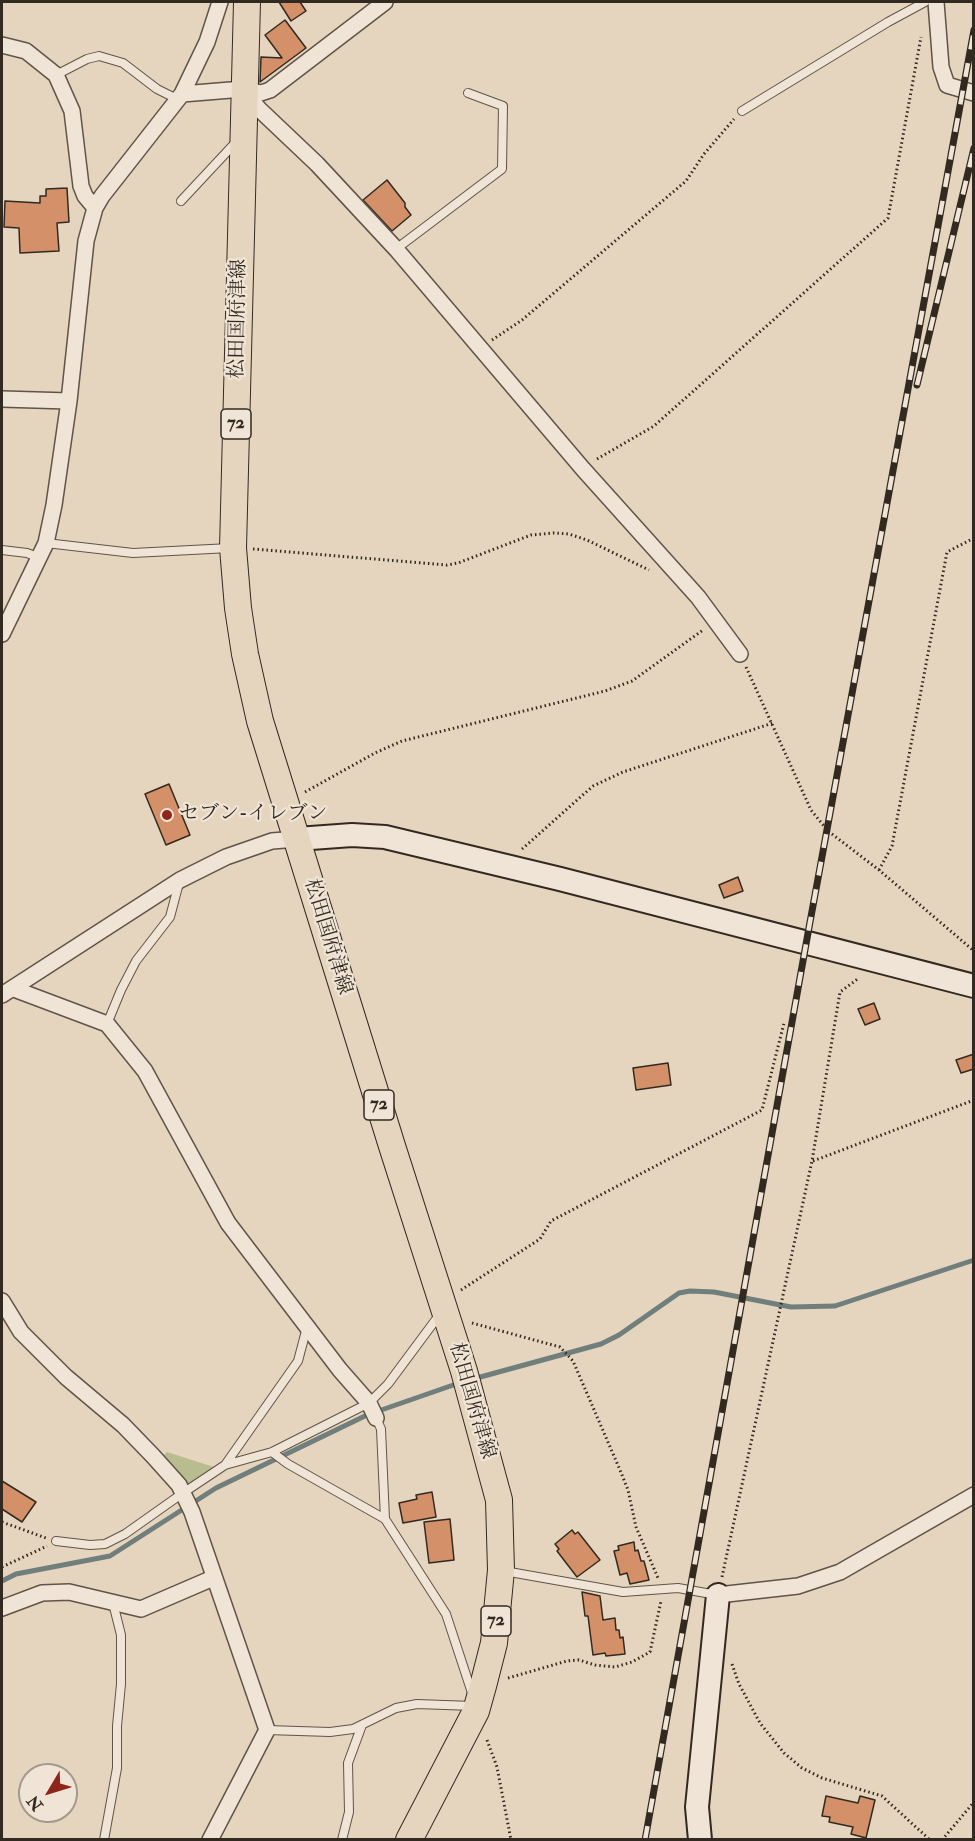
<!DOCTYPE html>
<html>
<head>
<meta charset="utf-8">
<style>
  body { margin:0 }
  #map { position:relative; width:975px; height:1841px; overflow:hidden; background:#e6d5be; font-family:"IM FELL Double Pica",serif }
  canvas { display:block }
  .frame { position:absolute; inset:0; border:3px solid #322920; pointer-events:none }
  .north { position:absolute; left:18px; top:1763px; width:60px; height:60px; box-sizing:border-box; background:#efe4d5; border:2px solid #a3998d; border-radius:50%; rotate:232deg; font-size:16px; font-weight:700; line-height:24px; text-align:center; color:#322920 }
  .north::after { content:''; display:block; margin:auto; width:21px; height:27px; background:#8f2418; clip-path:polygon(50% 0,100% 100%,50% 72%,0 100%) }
</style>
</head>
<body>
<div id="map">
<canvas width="975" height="1841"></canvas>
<div class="frame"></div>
<div class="north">N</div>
</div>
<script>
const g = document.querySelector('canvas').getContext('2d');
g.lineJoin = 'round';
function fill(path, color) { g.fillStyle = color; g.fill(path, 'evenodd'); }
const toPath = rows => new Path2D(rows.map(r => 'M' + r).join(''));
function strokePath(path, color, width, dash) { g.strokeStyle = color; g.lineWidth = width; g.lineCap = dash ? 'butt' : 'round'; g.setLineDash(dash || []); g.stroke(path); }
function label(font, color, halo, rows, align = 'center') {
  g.font = font + ' "IM FELL Double Pica","Noto Serif JP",serif'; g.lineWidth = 4.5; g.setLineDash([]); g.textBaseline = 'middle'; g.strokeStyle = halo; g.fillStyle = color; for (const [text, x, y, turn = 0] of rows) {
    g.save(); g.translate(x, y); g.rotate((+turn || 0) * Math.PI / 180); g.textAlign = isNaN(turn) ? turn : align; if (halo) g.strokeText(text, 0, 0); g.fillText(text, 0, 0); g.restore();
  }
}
fill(toPath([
  [167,1452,217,1468,191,1490,161,1458]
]), '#b9bc8f');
strokePath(toPath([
  [473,1379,601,1344,619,1335,679,1293,690,1291,714,1292,791,1307,835,1306,974,1260],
  [2,1581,16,1574,110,1556,216,1488,367,1415,459,1383]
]), '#707e7c', 5);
const building = toPath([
  [279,2,300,2,306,11,291,21,279,2],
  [285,20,306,48,260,82,261,57,282,58,265,35,285,20],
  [387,180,405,203,405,207,411,215,392,231,363,200,387,180],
  [67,188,69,222,57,223,59,251,20,253,19,228,4,227,5,201,40,203,40,196,46,196,46,189,67,188],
  [169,784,190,835,166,845,145,794,169,784],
  [738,877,743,891,724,898,719,885,738,877],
  [874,1003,880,1019,865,1025,858,1009,874,1003],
  [974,1054,974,1069,961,1073,956,1060,974,1054],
  [668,1063,671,1085,636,1090,633,1068,668,1063],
  [2,1481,36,1502,22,1522,2,1509,2,1481],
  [432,1492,436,1517,403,1523,399,1503,417,1499,416,1495,432,1492],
  [450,1519,454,1560,429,1563,424,1522,450,1519],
  [572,1530,575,1534,578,1532,600,1560,577,1577,557,1551,559,1549,555,1544,572,1530],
  [634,1542,635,1551,638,1550,641,1561,644,1561,649,1580,630,1584,627,1573,620,1575,614,1551,619,1550,618,1546,634,1542],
  [582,1592,600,1596,603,1620,615,1618,616,1630,619,1630,620,1638,623,1637,625,1654,606,1656,605,1653,593,1655,588,1616,585,1616,582,1592],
  [826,1796,858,1803,860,1796,875,1800,866,1838,851,1834,853,1827,829,1822,830,1817,822,1816,826,1796]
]);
fill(building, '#d39069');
strokePath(building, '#322920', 1.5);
const lane = toPath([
  [56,75,87,59,99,56,123,63,157,89,173,97,179,95],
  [742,111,888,22,925,2],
  [181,201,237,141],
  [396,249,502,169,503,106,468,93],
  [46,543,133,553,230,548],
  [2,550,27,553,40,558],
  [107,1024,121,990,136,961,170,917,179,883],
  [376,1418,381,1429,385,1519,446,1614,473,1696],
  [272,1452,288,1464,385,1519],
  [225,1465,298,1361,307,1327],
  [56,1541,90,1545,105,1544,125,1534,183,1493,225,1465,272,1452,369,1403,388,1384,440,1314],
  [504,1571,623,1592,678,1588,717,1595],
  [267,1730,330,1732,353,1729,396,1708,417,1704,473,1706],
  [104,1840,117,1768,117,1726,121,1684,121,1635,113,1603],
  [342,1840,349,1812,348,1763,362,1725]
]);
const street = toPath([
  [936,2,941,67,947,85,974,93],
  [2,45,26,51,56,75,72,111,81,186,85,196,95,208],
  [245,91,259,109,317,164,396,249,583,469,698,597,740,654],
  [182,94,207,42,220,2],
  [2,399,69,401],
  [2,634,46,543,54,505,69,401,86,241,95,208,102,196,182,94,243,89,261,93,270,90,385,2],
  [14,989,107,1024,145,1071,228,1223,340,1370,369,1403,376,1418],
  [2,995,180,880,226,857,272,841,297,839],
  [2,1301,21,1332,66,1377,123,1425,153,1456,179,1485,192,1512,267,1730,210,1840],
  [718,1595,798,1586,840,1572,974,1495],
  [2,1608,42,1593,69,1592,141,1609,213,1578]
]);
const secondary = toPath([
  [297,839,352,835,385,837,560,879,974,986],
  [700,1840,697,1807,718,1595]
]);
const primary = toPath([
  [247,2,233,548,238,608,245,654,260,721,392,1146,464,1371,499,1500,501,1570,494,1643,483,1686,476,1711,409,1840]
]);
strokePath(lane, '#5f5448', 10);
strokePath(street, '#5f5448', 18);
strokePath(secondary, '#322920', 26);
strokePath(primary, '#322920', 28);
strokePath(toPath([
  [492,340,522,320,686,181,704,154,734,119],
  [597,459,654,426,888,218,921,37],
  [253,549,447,565,458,563,531,535,554,533,569,534,587,540,649,570],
  [746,667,811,810,828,831,879,870,974,951],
  [305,792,375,753,402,741,605,691,632,681,703,630],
  [522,849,593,786,623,772,773,723],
  [879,870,892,846,947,552,974,538],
  [813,1161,974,1100],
  [461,1290,540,1239,551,1221,762,1110,784,1023],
  [472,1323,560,1347,573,1361,620,1470,628,1490,636,1527,658,1578],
  [2,1522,46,1538],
  [2,1567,47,1546],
  [722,1577,812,1161,840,992,859,978],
  [732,1664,739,1684,760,1723,784,1753,802,1768,822,1778,882,1796,930,1840],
  [508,1678,567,1661,579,1660,595,1665,615,1667,632,1662,650,1652,661,1601],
  [487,1740,497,1767,511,1840],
  [942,1840,974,1802]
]), '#322920', 3, [1.5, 3]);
strokePath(lane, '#efe4d5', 8);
strokePath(street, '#efe4d5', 15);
strokePath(secondary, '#efe4d5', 22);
strokePath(primary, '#e6d5be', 26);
const rail = toPath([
  [917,385,974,148],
  [645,1840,810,922,974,30]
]);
strokePath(rail, '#322920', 7);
strokePath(rail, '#efe4d5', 4.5, [14]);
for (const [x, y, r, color] of [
  [167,815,6,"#8f2418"]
]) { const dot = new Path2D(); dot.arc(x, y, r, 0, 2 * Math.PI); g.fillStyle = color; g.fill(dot); strokePath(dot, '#efe4d5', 2); }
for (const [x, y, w] of [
  [236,424,30],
  [379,1105,30],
  [496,1621,30]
]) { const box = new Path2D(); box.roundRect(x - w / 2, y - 15, w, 30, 4.5); g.fillStyle = '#efe4d5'; g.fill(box); strokePath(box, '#322920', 1.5); }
label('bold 18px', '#322920', null, [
  ["72",236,424],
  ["72",379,1105],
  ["72",496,1621]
]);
label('20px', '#322920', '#efe4d5', [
  ["松田国府津線",239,319,-89],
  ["松田国府津線",327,937,73],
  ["松田国府津線",471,1401,74]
]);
label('20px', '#322920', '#efe4d5', [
  ["セブン-イレブン",179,815]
], 'left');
</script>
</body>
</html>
